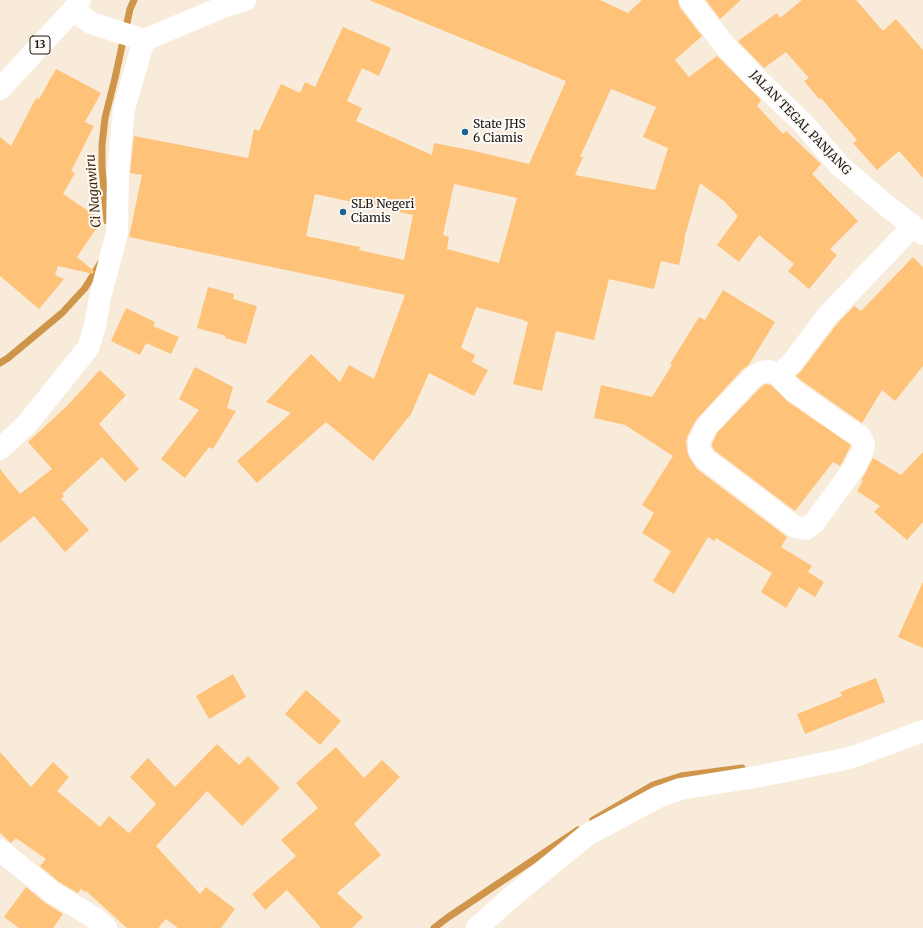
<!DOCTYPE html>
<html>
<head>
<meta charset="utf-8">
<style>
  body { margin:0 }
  canvas { display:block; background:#f9ebda }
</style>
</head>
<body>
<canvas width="923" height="928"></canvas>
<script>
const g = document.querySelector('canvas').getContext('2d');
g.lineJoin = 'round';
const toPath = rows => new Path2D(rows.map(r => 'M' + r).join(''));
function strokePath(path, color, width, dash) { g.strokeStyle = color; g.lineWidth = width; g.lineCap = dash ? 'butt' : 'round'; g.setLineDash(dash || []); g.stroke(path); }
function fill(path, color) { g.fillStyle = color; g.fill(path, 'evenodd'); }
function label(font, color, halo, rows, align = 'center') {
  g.font = font + ' Merriweather,serif'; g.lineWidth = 4; g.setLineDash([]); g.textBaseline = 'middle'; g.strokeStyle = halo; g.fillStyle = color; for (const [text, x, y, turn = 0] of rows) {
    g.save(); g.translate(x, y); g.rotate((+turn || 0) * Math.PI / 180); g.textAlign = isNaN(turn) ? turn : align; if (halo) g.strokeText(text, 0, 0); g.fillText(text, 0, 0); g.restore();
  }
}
strokePath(toPath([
  [107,221,102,168,102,145,105,118,115,78,130,9,134,0],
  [0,363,8,358,62,313,85,288,101,262],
  [593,820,653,785,681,776,742,768],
  [434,928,447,918,578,830]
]), '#cf954b', 7);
fill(toPath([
  [369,0,600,0,628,13,642,0,678,0,680,8,702,36,675,60,689,77,717,56,761,100,757,106,783,134,786,131,821,164,812,174,858,221,830,249,837,255,809,289,788,271,794,264,759,235,739,262,717,245,738,216,724,201,700,183,684,239,685,239,679,265,661,261,654,289,609,279,594,340,556,331,542,391,513,384,528,322,524,321,524,320,476,307,461,348,475,355,472,362,488,370,474,396,429,373,411,414,373,461,326,422,257,483,237,461,291,413,266,402,311,354,340,382,349,365,374,379,405,295,129,237,142,175,130,173,134,136,248,158,254,129,259,131,281,84,300,93,305,82,315,87,343,27,391,48,379,76,362,68,347,101,362,108,356,121,432,155,434,143,470,150,529,164,566,81],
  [611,89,656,107,643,137,668,148,655,190,575,175,583,157,580,157],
  [454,184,517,198,499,263,447,249,449,237,443,235],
  [315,194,413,215,404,260,359,250,360,247,306,236],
  [706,0,741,0,720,19],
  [802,0,856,0,883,31,896,19,923,50,923,178,899,151,877,170,853,143,857,140,821,98,819,99,804,81,809,78,786,52,764,68,738,41,777,13,780,18],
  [56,69,101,93,85,122,94,126,71,171,75,173,63,194,102,220,77,257,94,271,93,274,58,266,55,275,64,279,39,309,0,276,0,137,11,146,36,98,39,99],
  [913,257,923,267,923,366,895,401,882,390,862,423,802,381,796,376,802,370,837,324,854,306,861,311],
  [208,287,234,294,233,299,257,306,246,344,225,338,226,336,197,328],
  [723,290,775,322,748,366,743,369,696,420,688,435,686,441,687,450,689,457,697,469,787,537,781,547,812,566,808,572,824,582,815,597,799,587,786,608,761,592,772,573,716,538,714,541,708,537,674,594,653,581,671,551,642,533,654,513,642,505,673,456,625,425,594,418,601,385,652,397,672,365,670,364,699,317,705,320],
  [126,308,155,322,153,326,179,337,171,354,146,343,140,355,111,341],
  [195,367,233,387,227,408,236,411,213,449,209,447,185,478,161,459,199,410,179,399],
  [100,370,126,395,99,424,139,469,125,482,102,457,62,494,64,496,61,499,89,530,65,552,34,516,0,543,0,469,20,494,52,469,28,442,67,406],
  [765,384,771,385,787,401,851,445,843,461,840,466,833,462,795,511,714,450,712,446,712,444,717,433,760,388],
  [923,452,923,522,907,540,874,512,880,506,857,491,863,481,861,480,865,474,873,458,901,475],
  [923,582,923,648,898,637],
  [233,674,246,697,209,719,196,696],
  [876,678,885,702,805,734,797,714,842,696,840,692],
  [306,690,341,721,320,745,285,714],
  [217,744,239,765,248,756,280,788,242,826,207,791,156,846,200,894,206,887,235,909,221,928,178,928,166,919,158,928,127,928,86,891,85,892,81,889,78,893,59,882,40,866,46,859,16,838,11,843,0,833,0,752,31,787,53,762,69,777,57,791,100,827,109,816,129,833,156,804,130,777,148,758,175,787],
  [336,747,364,778,382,760,400,777,354,824,381,855,337,893,363,917,352,928,321,928,287,890,265,910,252,894,296,856,281,840,318,808,296,783],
  [26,887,44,902,63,914,53,928,19,928,4,917]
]), '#fec278');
strokePath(toPath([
  [690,0,726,47,757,79,803,123,839,165,887,206,923,234],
  [73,10,91,23,144,40,223,7,245,0],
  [769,371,778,375,794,391,848,429,860,436,864,444,862,452,854,468,814,523,806,529,795,527,705,459,699,450,699,441,707,426,752,378,761,372,769,371],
  [778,375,792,363,827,316,913,226],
  [0,449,27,424,88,348,95,326,100,297,117,233,118,171,124,109,144,40],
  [0,850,52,892,96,919,106,928],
  [477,928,508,900,587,835,658,797,680,789,761,776,850,758,923,731]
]), '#fff', 22);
strokePath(toPath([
  [0,89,73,10,80,0]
]), '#fff', 22);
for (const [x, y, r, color] of [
  [465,132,4,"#186296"],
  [343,212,4,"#186296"]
]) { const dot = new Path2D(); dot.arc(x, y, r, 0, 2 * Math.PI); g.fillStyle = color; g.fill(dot); strokePath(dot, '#fdfaf7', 1.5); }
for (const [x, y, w] of [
  [40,45,20]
]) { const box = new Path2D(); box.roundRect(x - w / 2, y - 9, w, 18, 3); g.fillStyle = '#fdfaf7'; g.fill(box); strokePath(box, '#1b1610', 1); }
label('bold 11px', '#1b1610', null, [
  ["13",40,45]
]);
label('12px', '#1b1610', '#fdfaf7', [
  ["JALAN TEGAL PANJANG",800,123,46]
]);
label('12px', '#1b1610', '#fdfaf7', [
  ["State JHS",473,125],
  ["6 Ciamis",473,139],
  ["SLB Negeri",351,205],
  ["Ciamis",351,219]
], 'left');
label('italic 13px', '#3e2605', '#fdfaf7', [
  ["Ci Nagawiru",94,191,-95]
]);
</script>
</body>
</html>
